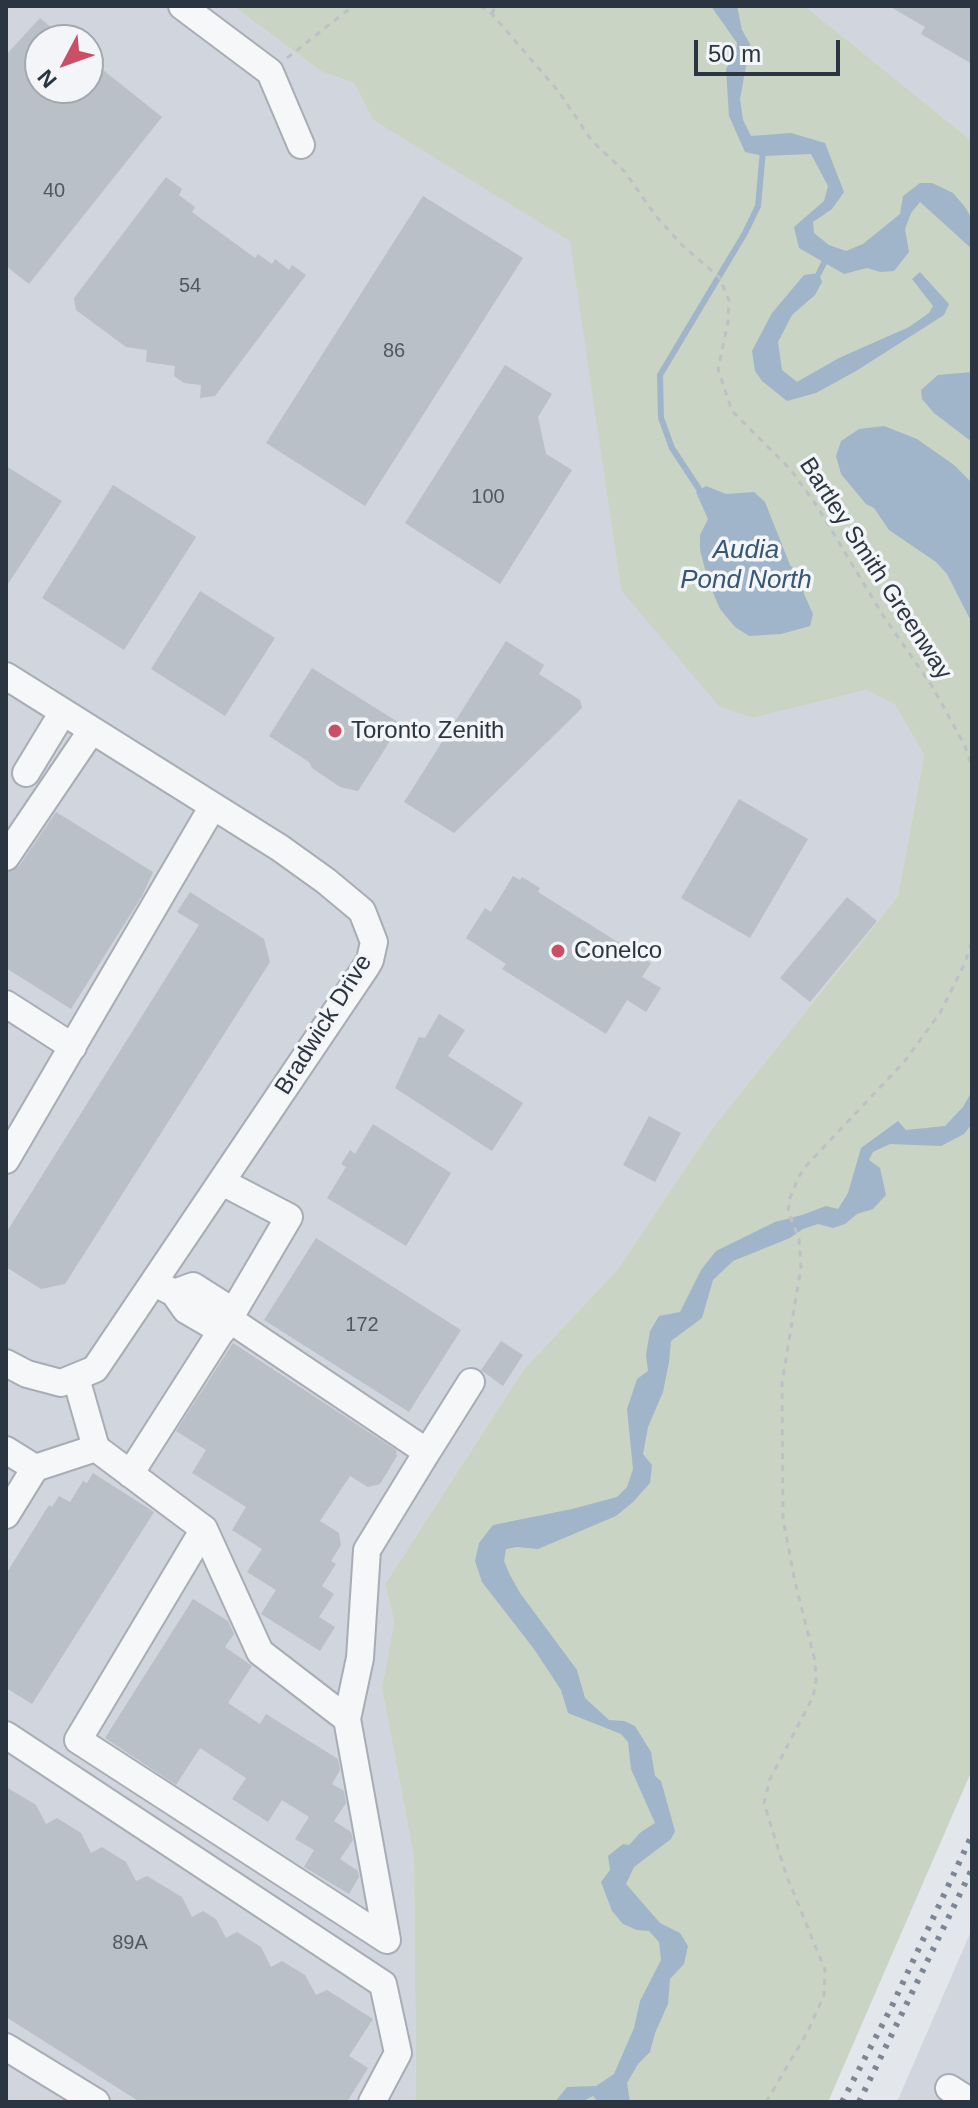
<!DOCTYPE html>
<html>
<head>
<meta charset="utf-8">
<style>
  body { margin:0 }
  #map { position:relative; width:978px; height:2108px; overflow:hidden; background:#e3e6eb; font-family:Arial,sans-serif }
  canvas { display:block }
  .frame { position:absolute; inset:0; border:8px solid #2b3542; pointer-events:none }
  .north { position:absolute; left:24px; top:24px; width:80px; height:80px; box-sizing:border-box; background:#f3f5f8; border:2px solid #a3a8af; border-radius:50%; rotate:229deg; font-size:22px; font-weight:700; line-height:32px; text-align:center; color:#2b3542 }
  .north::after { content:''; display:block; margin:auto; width:28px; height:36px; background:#ca4e65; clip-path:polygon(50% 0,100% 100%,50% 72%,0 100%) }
  .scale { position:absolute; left:694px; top:40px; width:146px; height:36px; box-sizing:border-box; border:4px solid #2b3542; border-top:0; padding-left:10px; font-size:24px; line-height:28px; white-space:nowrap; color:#2b3542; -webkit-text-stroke:6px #f3f5f8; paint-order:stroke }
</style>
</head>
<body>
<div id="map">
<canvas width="978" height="2108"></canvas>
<div class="frame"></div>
<div class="north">N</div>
<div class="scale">50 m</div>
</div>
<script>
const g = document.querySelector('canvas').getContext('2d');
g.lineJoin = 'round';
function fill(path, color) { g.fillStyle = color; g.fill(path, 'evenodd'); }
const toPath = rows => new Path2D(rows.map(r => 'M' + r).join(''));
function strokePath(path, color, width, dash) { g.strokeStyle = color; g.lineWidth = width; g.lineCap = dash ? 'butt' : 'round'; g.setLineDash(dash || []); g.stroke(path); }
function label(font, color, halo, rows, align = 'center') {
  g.font = font + ' Arial,sans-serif'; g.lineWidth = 7; g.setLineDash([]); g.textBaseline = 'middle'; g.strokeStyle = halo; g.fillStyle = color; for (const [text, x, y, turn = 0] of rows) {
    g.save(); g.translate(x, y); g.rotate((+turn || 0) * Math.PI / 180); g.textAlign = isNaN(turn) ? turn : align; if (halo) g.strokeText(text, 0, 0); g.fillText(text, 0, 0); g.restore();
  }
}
fill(toPath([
  [6,6,233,6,322,72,354,83,373,120,571,241,621,590,753,718,867,690,895,705,924,755,898,896,711,1130,618,1269,524,1369,385,1584,394,1622,382,1688,414,1858,416,2102,6,2102],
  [40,40,88,40,88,88,40,88],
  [805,6,972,6,972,141,930,107],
  [972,1929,972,2102,897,2102]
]), '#d1d5dd');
fill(toPath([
  [233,6,805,6,972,141,972,1770,828,2102,416,2102,414,1858,382,1688,394,1622,385,1584,524,1369,618,1269,711,1130,898,896,924,755,895,705,867,690,753,718,719,706,621,590,570,241,373,120,354,83,322,72]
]), '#c9d4c4');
fill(toPath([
  [711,6,737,6,742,30,750,44,740,99,743,120,751,136,791,133,825,143,844,192,832,209,813,222,814,233,829,245,846,251,863,244,900,214,903,196,920,183,932,183,953,193,965,207,972,219,972,249,920,202,911,213,905,229,909,252,894,271,880,272,867,268,844,274,799,248,794,227,824,201,828,186,811,154,763,156,745,152,729,116,726,69,736,52,737,43],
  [920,272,949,304,944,315,856,371,816,393,787,401,762,381,755,371,752,351,772,313,804,275,819,273,822,282,815,295,792,315,778,342,782,370,797,382,839,358,909,327,929,313,933,306,912,279],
  [972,372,972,442,934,413,922,399,921,390,938,375],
  [884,426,917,439,954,465,972,483,972,623,947,574,936,562,889,530,874,508,866,504,841,474,836,456,841,441,859,429],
  [706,486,726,494,754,492,765,502,790,565,803,579,804,594,813,614,810,626,781,634,749,636,735,627,720,609,708,581,700,550,700,535,708,519,696,492],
  [972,1091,972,1124,964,1134,941,1146,890,1144,873,1152,869,1160,880,1168,886,1195,873,1209,857,1214,845,1224,833,1228,818,1224,803,1229,790,1238,733,1261,713,1280,702,1318,671,1341,669,1362,663,1392,648,1427,643,1454,652,1465,650,1483,633,1502,616,1516,538,1549,517,1547,506,1549,504,1561,510,1575,520,1593,577,1670,585,1698,609,1720,624,1721,635,1726,651,1752,655,1776,661,1781,675,1831,671,1839,634,1867,626,1884,660,1923,680,1933,688,1946,684,1964,670,1979,668,2004,655,2033,650,2052,638,2064,627,2083,630,2102,598,2102,593,2096,581,2102,555,2102,567,2087,596,2086,614,2074,634,2028,640,2001,661,1960,659,1942,649,1931,637,1930,623,1924,612,1911,601,1882,610,1870,608,1856,623,1844,629,1845,641,1832,655,1823,631,1769,628,1742,621,1734,568,1713,561,1690,534,1649,482,1582,475,1561,479,1543,493,1525,572,1509,617,1497,627,1487,633,1469,627,1409,637,1379,648,1371,646,1355,650,1331,659,1316,680,1312,701,1270,716,1251,775,1222,802,1215,826,1206,838,1209,848,1193,861,1148,898,1121,906,1130,945,1126,963,1107]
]), '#a0b5c9');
strokePath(toPath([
  [819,273,826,259],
  [699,489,672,448,661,418,660,375,745,233,758,206,763,150]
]), '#a0b5c9', 6);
fill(toPath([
  [889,6,972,6,972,64,921,34,925,27],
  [40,18,66,40,40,40,40,88,88,88,88,58,162,117,29,284,6,266,6,55],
  [166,177,182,189,179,195,195,207,192,212,255,258,258,254,272,264,275,259,289,270,292,265,306,275,215,396,200,398,201,385,184,383,174,376,175,366,146,362,147,350,126,347,76,310,74,298],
  [423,196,523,258,365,506,266,443],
  [505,365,552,394,538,417,546,454,572,470,500,584,405,523],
  [6,466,62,501,6,587],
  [113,485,196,537,124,650,42,598],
  [200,591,275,638,225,716,151,669],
  [506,641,544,665,539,674,580,700,582,708,454,833,404,802],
  [312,668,401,724,358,791,340,787,312,768,309,762,269,736],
  [739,799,808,839,750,938,681,898],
  [56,812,153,872,142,896,71,1009,6,968,6,873,19,866],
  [513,876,520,880,522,877,540,888,538,892,651,963,642,977,661,988,646,1012,627,1000,606,1034,502,969,506,964,466,938,485,908,491,912],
  [190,892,264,939,270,962,65,1284,41,1289,6,1267,6,1233,199,925,177,912],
  [847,897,877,921,810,1002,780,978],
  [439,1014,465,1030,448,1056,523,1103,492,1151,395,1088,419,1037,425,1038],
  [649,1116,681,1133,655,1182,623,1165],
  [373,1124,451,1173,406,1246,327,1198,346,1167,341,1164,350,1150,355,1154],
  [316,1238,461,1330,409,1412,264,1320],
  [501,1341,523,1355,503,1386,481,1370],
  [233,1343,396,1450,397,1456,380,1484,368,1487,350,1476,320,1521,339,1533,341,1545,331,1561,336,1564,322,1586,334,1594,319,1617,335,1627,320,1651,261,1614,276,1590,247,1572,262,1549,232,1530,246,1507,192,1473,206,1450,176,1431],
  [93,1473,154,1512,32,1704,6,1688,6,1574,49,1505,52,1507,59,1496,70,1502,83,1481,87,1483],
  [193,1599,228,1621,234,1634,225,1647,252,1666,228,1703,260,1724,266,1714,338,1759,340,1770,332,1784,344,1791,346,1803,334,1821,351,1832,353,1840,340,1859,358,1871,359,1877,349,1894,304,1867,314,1850,295,1839,309,1817,282,1800,268,1822,232,1799,246,1778,200,1748,176,1785,105,1738],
  [6,1787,36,1805,46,1824,57,1818,81,1833,91,1853,102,1847,126,1862,136,1881,147,1876,182,1897,192,1917,203,1911,216,1919,226,1938,237,1932,261,1947,271,1967,282,1961,305,1975,316,1995,327,1990,373,2019,349,2056,368,2068,347,2102,140,2102,6,2017]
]), '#bac0c7');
const minor = toPath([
  [182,6,270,72,301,145],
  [6,676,280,848,326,881,362,911,374,942,370,960,366,967,95,1369,61,1383,27,1374,6,1363],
  [26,773,63,712],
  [6,857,92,730],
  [6,1004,73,1047],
  [6,1160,213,806],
  [222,1182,289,1217,229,1319],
  [155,1283,174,1293,186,1310,222,1331],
  [174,1293,193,1286,234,1312],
  [76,1378,96,1448,204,1529,78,1740,387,1940,347,1719,260,1652,204,1529],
  [6,1450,35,1468],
  [427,1452,471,1382],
  [130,1474,229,1319,427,1452,367,1550,360,1658,347,1719],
  [6,1515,35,1468,96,1448],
  [6,1735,383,1984,398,2053,372,2102],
  [6,2047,96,2102],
  [949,2088,971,2102]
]);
strokePath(minor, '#a8adb5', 30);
strokePath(toPath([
  [480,6,492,14,559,92,592,141,625,172,655,215,682,245,719,277,729,300,728,322,718,369,732,411,791,470,817,506,882,614,932,686,965,746,972,767],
  [492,14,495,6],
  [287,58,353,6],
  [766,2102,808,2031,824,1995,825,1970,786,1874,764,1803,770,1779,813,1697,816,1681,815,1661,795,1582,783,1519,782,1383,801,1267,799,1239,788,1211,790,1198,798,1178,805,1167,904,1062,940,1013,965,963,972,941]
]), '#bdc1c6', 3, [6, 6]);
strokePath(minor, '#f6f7f9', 26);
strokePath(toPath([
  [842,2102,891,2008,972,1835],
  [859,2102,972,1869]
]), '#7d8694', 6, [4, 8]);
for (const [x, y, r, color] of [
  [335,731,8,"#ca4e65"],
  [558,951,8,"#ca4e65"]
]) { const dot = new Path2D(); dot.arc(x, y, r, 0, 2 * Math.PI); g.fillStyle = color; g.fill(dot); strokePath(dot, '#f3f5f8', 3); }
label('20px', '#4f5863', null, [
  ["40",54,191],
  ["54",190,286],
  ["86",394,351],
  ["100",488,497],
  ["172",362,1325],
  ["89A",130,1943]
]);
label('24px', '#2b3542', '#f3f5f8', [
  ["Bartley Smith Greenway",875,569,57],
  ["Bradwick Drive",324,1025,-58]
]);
label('24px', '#2b3542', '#f3f5f8', [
  ["Toronto Zenith",351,731],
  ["Conelco",574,951]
], 'left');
label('italic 26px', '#375575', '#f3f5f8', [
  ["Audia",746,551],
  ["Pond North",746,581]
]);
</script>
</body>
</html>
